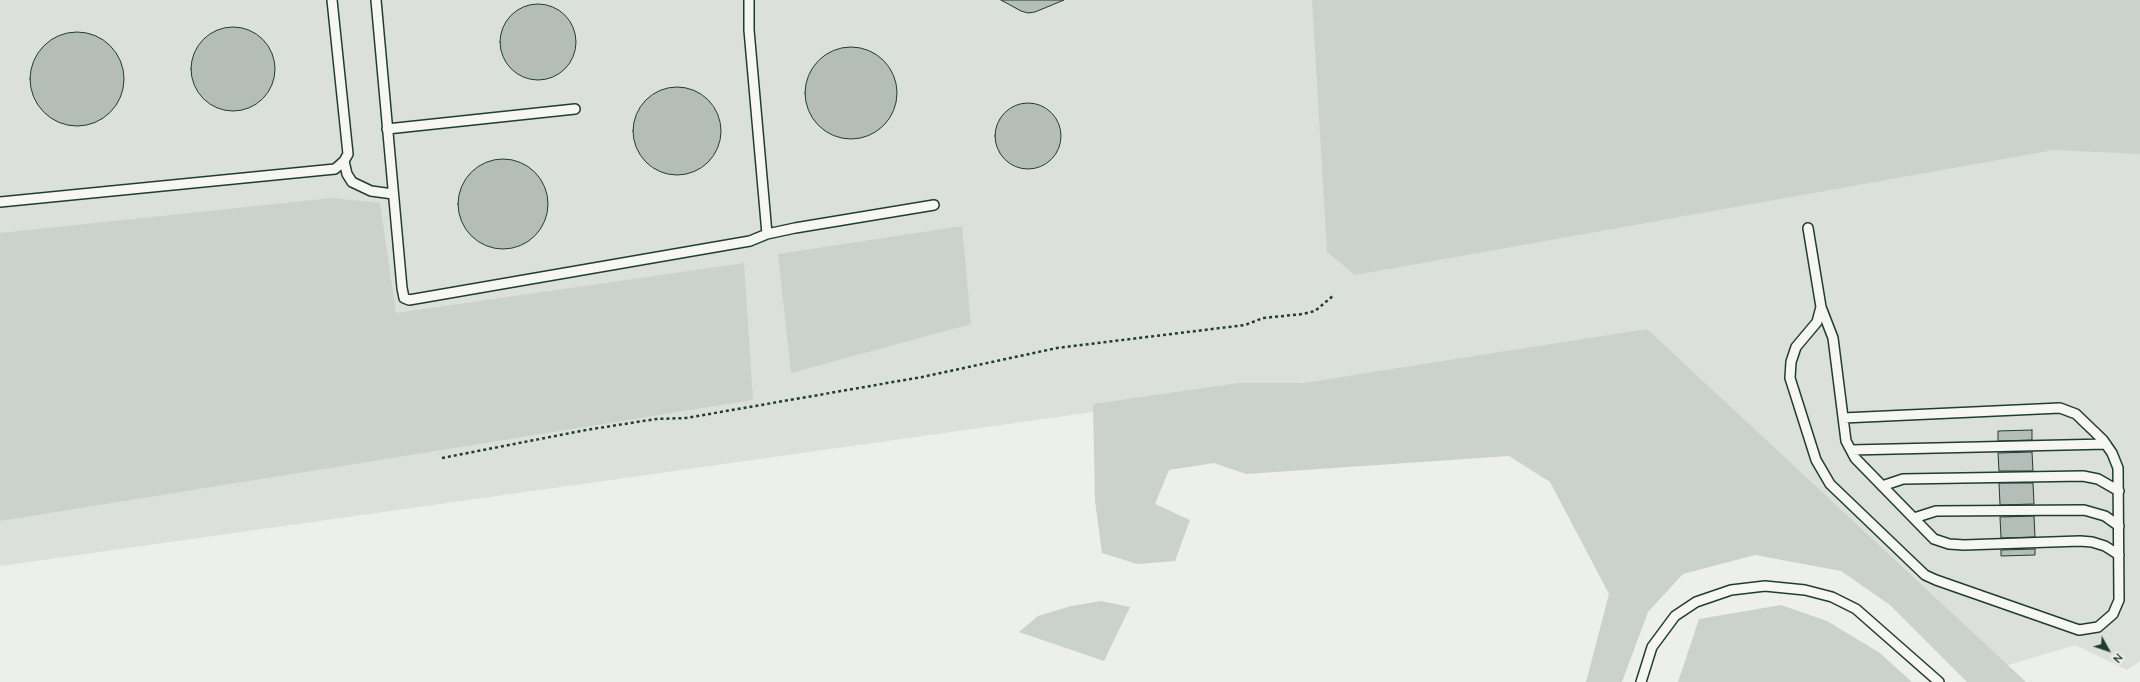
<!DOCTYPE html>
<html>
<head>
<meta charset="utf-8">
<style>
  body { margin:0 }
  #map { position:relative; width:2140px; height:682px; overflow:hidden; background:#edefea; font-family:"Architects Daughter",sans-serif }
  canvas { display:block }
  .north { position:absolute; left:2088px; top:630px; width:40px; height:40px; -webkit-text-stroke:3px #f6f6f2; paint-order:stroke; rotate:130deg; font-size:11px; font-weight:700; line-height:16px; text-align:center; color:#1f3d34 }
  .north::after { content:''; display:block; margin:auto; width:14px; height:18px; background:#1f3d34; clip-path:polygon(50% 0,100% 100%,50% 72%,0 100%) }
</style>
</head>
<body>
<div id="map">
<canvas width="2140" height="682"></canvas>
<div class="north">N</div>
</div>
<script>
const g = document.querySelector('canvas').getContext('2d');
g.lineJoin = 'round';
function fill(path, color) { g.fillStyle = color; g.fill(path, 'evenodd'); }
const toPath = rows => new Path2D(rows.map(r => 'M' + r).join(''));
function strokePath(path, color, width, dash) { g.strokeStyle = color; g.lineWidth = width; g.lineCap = dash ? 'butt' : 'round'; g.setLineDash(dash || []); g.stroke(path); }
fill(toPath([
  [0,0,2140,0,2140,661,2127,670,2075,645,2005,666,1633,336,0,566]
]), '#dce0db');
fill(toPath([
  [1312,0,2140,0,2140,154,2054,150,1355,275,1327,252],
  [332,198,380,203,396,313,744,263,753,400,0,521,0,233],
  [962,226,971,324,791,373,778,254],
  [1647,329,2026,682,1967,682,1890,605,1841,571,1755,555,1683,574,1648,612,1622,682,1586,682,1609,594,1550,482,1509,456,1246,474,1214,463,1169,470,1155,504,1190,520,1175,561,1137,564,1102,553,1095,501,1093,404,1238,383,1302,383],
  [1101,601,1130,607,1104,661,1019,632,1038,616,1071,606],
  [1781,605,1827,621,1880,653,1912,682,1678,682,1699,619]
]), '#cbd2cc');
const building = toPath([
  [1001,0,1064,0,1035,12,1028,13,1021,11,1001,0],
  '500 42a38 38 0 1 1 76 0a38 38 0 1 1-76 0Z',
  '191 69a42 42 0 1 1 84 0a42 42 0 1 1-84 0Z',
  '30 79a47 47 0 1 1 94 0a47 47 0 1 1-94 0Z',
  '805 93a46 46 0 1 1 92 0a46 46 0 1 1-92 0Z',
  '633 131a44 44 0 1 1 88 0a44 44 0 1 1-88 0Z',
  '995 136a33 33 0 1 1 66 0a33 33 0 1 1-66 0Z',
  '458 204a45 45 0 1 1 90 0a45 45 0 1 1-90 0Z',
  [2032,430,2032,440,1998,441,1998,431,2032,430],
  [2032,452,2033,471,1999,471,1998,453,2032,452],
  [1999,483,2033,483,2034,504,2000,505,1999,483],
  [2034,516,2035,537,2001,538,2000,517,2034,516],
  [2035,549,2035,555,2001,556,2001,550,2035,549]
]);
fill(building, '#b4bdb8');
strokePath(building, '#1f3d34', 1);
const lane = toPath([
  [376,0,402,288,404,298,409,300,750,241,767,234,795,228,934,205],
  [749,0,749,30,767,234],
  [387,129,575,109],
  [344,161,347,174,352,182,371,191,393,194],
  [0,202,335,169,344,161,348,154,332,0],
  [1808,228,1821,307,1817,322,1796,347,1791,362,1790,378,1816,460,1830,484,1925,575,1936,580,2079,630,2098,627,2113,614,2119,600,2118,468,2112,453,2103,440,2076,414,2060,408,1843,418],
  [1821,307,1833,338,1846,441,1855,458,1934,539,1949,544,1964,545,2080,541,2092,542,2105,546,2119,555],
  [1851,450,2106,444],
  [1882,486,1903,479,2083,476,2098,479,2119,491],
  [1914,518,1936,511,2084,510,2105,516,2119,526],
  [1641,682,1652,647,1675,616,1696,602,1731,590,1765,586,1805,590,1832,597,1856,609,1939,682]
]);
strokePath(lane, '#1f3d34', 12);
strokePath(toPath([
  [442,458,586,430,656,419,686,418,922,377,1057,348,1245,325,1263,318,1303,314,1315,311,1334,295]
]), '#1f3d34', 2.5, [3, 3]);
strokePath(lane, '#f6f6f2', 9);
</script>
</body>
</html>
